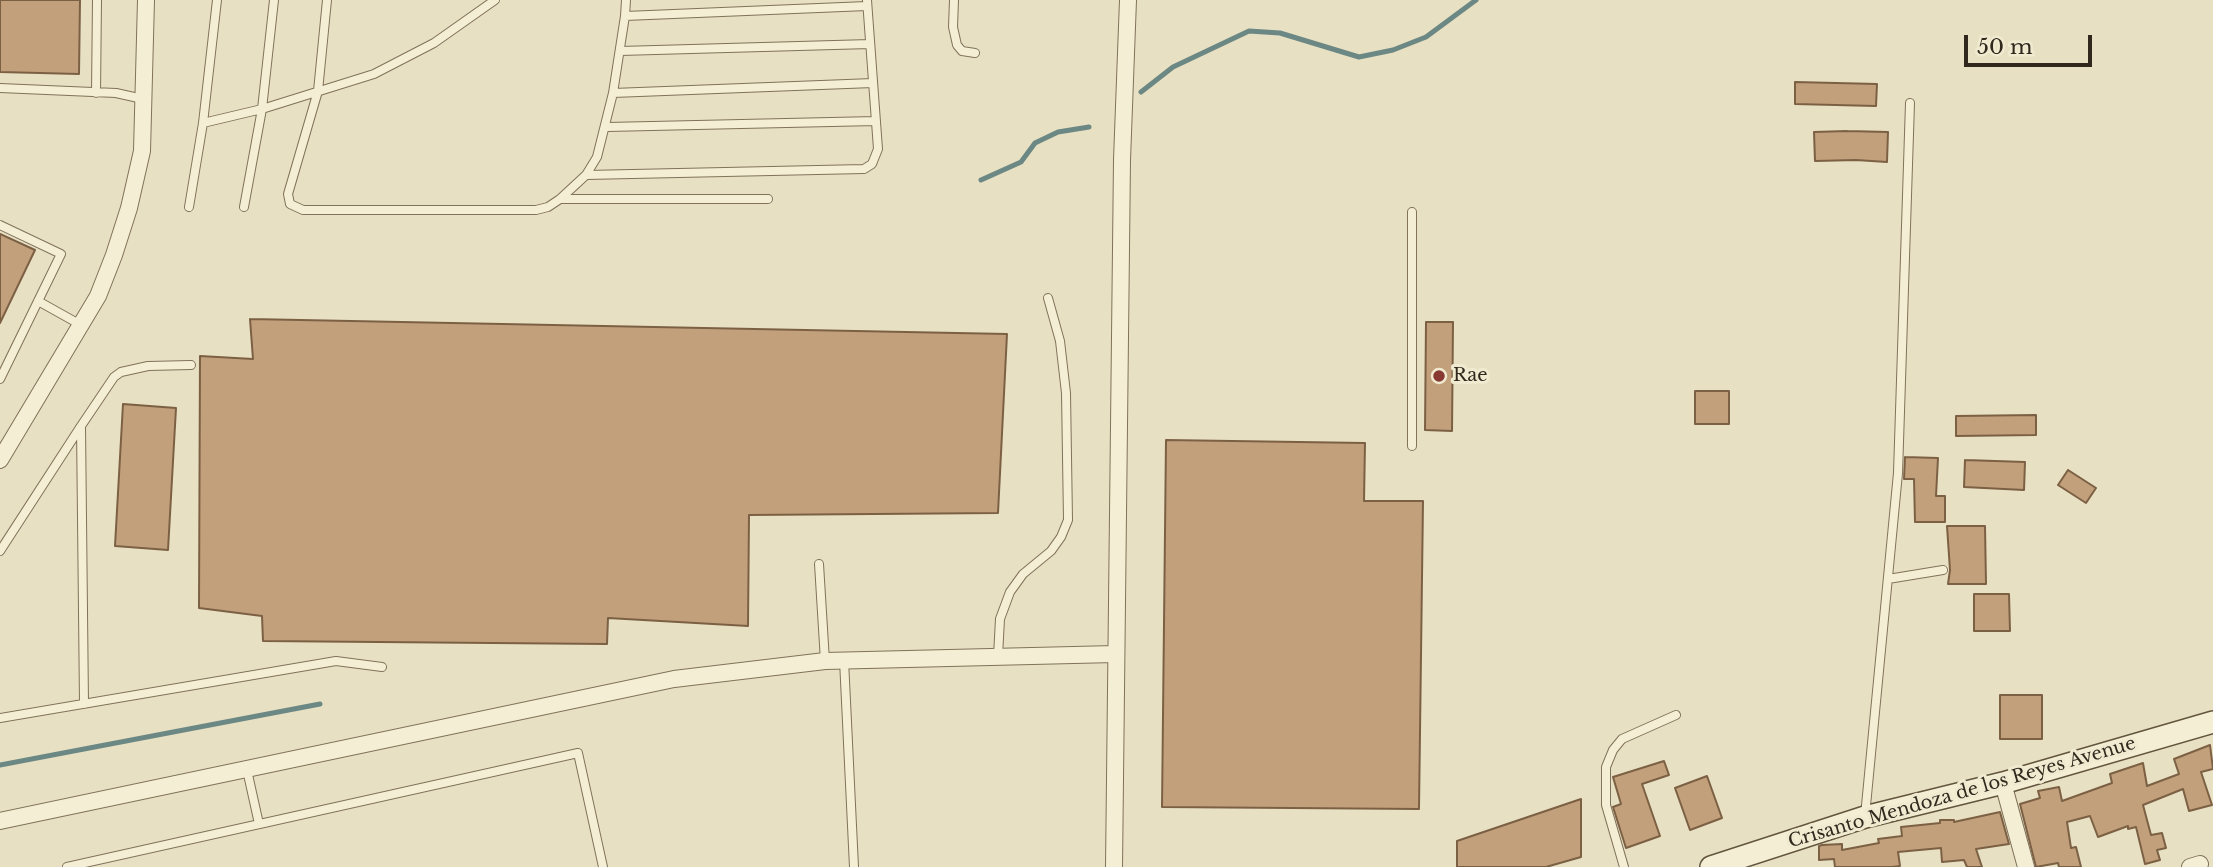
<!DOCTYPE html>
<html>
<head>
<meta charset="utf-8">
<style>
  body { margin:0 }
  #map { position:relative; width:2213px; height:867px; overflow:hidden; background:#e8e0c2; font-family:"Libre Baskerville",serif }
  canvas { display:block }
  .scale { position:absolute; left:1964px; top:35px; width:128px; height:32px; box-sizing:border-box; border:4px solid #31291e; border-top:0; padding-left:9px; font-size:21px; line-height:24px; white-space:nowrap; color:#31291e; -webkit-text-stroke:5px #f0ead0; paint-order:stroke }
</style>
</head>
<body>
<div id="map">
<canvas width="2213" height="867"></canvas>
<div class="scale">50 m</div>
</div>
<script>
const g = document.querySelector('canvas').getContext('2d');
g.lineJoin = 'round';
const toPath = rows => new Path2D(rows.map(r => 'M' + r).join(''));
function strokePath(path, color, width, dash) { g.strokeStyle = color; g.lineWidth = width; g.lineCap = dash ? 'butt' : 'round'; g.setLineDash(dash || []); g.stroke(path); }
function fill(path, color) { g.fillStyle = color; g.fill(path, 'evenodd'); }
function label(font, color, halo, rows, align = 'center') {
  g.font = font + ' "Libre Baskerville",serif'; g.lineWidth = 6; g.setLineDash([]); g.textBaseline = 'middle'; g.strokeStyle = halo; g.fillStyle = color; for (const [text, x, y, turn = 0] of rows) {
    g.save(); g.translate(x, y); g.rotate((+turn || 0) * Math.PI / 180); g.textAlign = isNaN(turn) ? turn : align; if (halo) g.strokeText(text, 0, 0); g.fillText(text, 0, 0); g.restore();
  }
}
strokePath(toPath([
  [1141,92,1173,67,1249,31,1280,33,1359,57,1393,50,1426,37,1476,0],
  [981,180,1021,162,1035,143,1058,132,1089,127],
  [0,765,320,704]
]), '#6c8884', 5);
const building = toPath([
  [0,0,80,0,79,74,0,72,0,0],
  [1795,82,1877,84,1876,106,1795,104,1795,82],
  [1847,131,1888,132,1887,162,1856,160,1815,161,1814,132,1847,131],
  [0,234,35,250,0,323,0,234],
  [250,319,1007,334,998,513,749,515,748,626,608,618,607,644,263,641,262,616,199,608,200,356,253,359,250,319],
  [1426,322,1453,322,1452,431,1425,430,1426,322],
  [1695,391,1729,391,1729,424,1695,424,1695,391],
  [123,404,176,408,168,550,115,546,123,404],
  [2036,415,2036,435,1956,436,1956,416,2036,415],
  [1166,440,1365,443,1364,501,1423,501,1419,809,1162,807,1166,440],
  [1905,457,1938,458,1936,496,1945,496,1945,522,1915,522,1914,479,1904,479,1905,457],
  [1965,460,2025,462,2024,490,1964,487,1965,460],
  [2068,470,2096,488,2086,503,2058,485,2068,470],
  [1947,526,1985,526,1986,584,1948,584,1950,570,1947,526],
  [1974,594,2009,594,2010,631,1974,631,1974,594],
  [2000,695,2042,695,2042,739,2000,739,2000,695],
  [2210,745,2213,769,2201,772,2212,805,2189,811,2183,789,2143,805,2151,835,2162,833,2166,848,2157,850,2160,860,2145,864,2136,827,2128,829,2128,826,2098,837,2090,816,2067,822,2071,848,2076,847,2081,867,2059,867,2058,863,2036,867,2020,804,2040,798,2038,791,2059,787,2062,801,2112,783,2110,774,2143,763,2147,786,2179,774,2174,759,2210,745],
  [1664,761,1669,775,1642,784,1660,836,1626,848,1613,807,1621,804,1613,777,1664,761],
  [1707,776,1722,818,1690,830,1675,788,1707,776],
  [1581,799,1581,857,1546,867,1457,867,1457,841,1581,799],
  [2000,812,2009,844,1976,849,1982,867,1967,867,1964,860,1942,862,1941,848,1898,852,1900,866,1892,867,1835,867,1834,859,1819,860,1819,846,1822,845,1842,844,1842,850,1879,843,1878,839,1902,836,1901,827,1940,823,1940,820,1954,820,1954,822,2000,812]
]);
fill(building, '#c2a07c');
strokePath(building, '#7c6044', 2);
const lane = toPath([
  [327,0,318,91,288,194,290,204,303,210,536,210,548,207,560,199,586,175,597,157,613,93,625,16,626,0],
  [954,0,953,27,957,45,962,51,975,53],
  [625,16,867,6],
  [620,51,870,44],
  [0,88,116,93,143,99],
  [96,93,97,0],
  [613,93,873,83],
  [203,123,262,109,374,74,434,43,495,0],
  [607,127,876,121],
  [586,175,864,169,872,164,878,149,867,0],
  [560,199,768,199],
  [189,207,203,123,217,0],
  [244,207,262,109,274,0],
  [1412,212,1412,446],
  [0,225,61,254,0,379],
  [38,301,81,325],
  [81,426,114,377,121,372,148,366,191,365],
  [0,551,81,426,84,704],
  [819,564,825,661],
  [1888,579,1943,570],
  [998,656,1000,619,1010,592,1023,574,1051,551,1061,537,1068,520,1066,393,1060,341,1048,298],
  [844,660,854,867],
  [0,718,336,661,382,667],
  [247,770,259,824],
  [1865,816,1898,473,1910,103],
  [67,867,578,753,603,867],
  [1624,867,1606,805,1606,767,1613,750,1622,739,1676,715]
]);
const street = toPath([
  [0,460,98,296,114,255,129,208,142,151,146,0],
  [2003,783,2026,867],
  [0,821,674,679,825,661,1115,654],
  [1114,867,1122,160,1128,0],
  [2190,867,2200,864]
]);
const secondary = toPath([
  [1711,867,1865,817,2003,783,2213,722]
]);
strokePath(lane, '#80725b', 10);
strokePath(street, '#80725b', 18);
strokePath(secondary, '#62543e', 24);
strokePath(lane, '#f4eed4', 8);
strokePath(street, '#f4eed4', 16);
strokePath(secondary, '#f4eed4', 21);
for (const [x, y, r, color] of [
  [1439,376,7,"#883a32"]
]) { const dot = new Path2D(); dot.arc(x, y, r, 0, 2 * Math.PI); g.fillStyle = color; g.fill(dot); strokePath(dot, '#f0ead0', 2.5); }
label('18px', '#31291e', '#f0ead0', [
  ["Rae",1453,376]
], 'left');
label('18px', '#31291e', '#f0ead0', [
  ["Crisanto Mendoza de los Reyes Avenue",1962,793,-16]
]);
</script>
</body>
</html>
